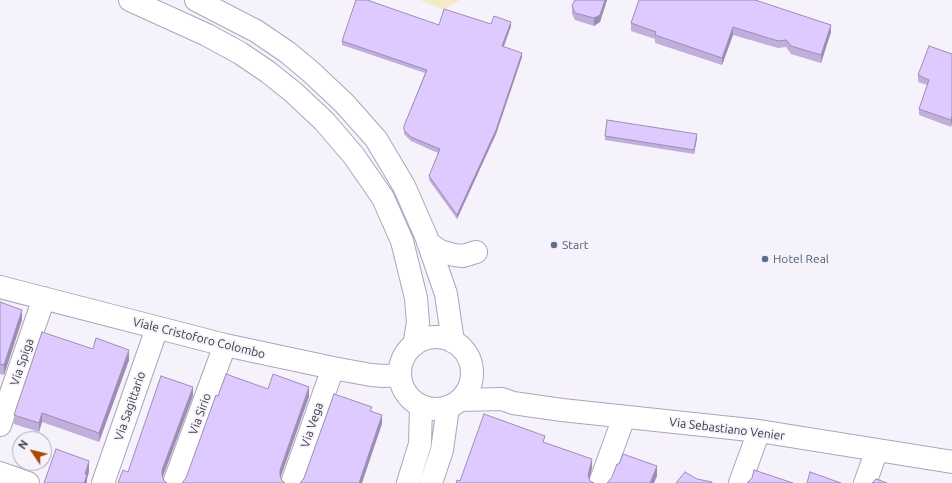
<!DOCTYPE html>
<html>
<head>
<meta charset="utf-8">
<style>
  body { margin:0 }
  #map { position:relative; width:952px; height:483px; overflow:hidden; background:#f6f2fc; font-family:Ubuntu,sans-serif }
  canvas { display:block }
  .north { position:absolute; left:12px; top:431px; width:40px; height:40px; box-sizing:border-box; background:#f6f2fc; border:1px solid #aca8b2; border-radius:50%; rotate:305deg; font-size:11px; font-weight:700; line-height:16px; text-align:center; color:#3c3842 }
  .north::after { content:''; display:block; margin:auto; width:14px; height:18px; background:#a94805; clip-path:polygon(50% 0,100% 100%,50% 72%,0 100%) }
</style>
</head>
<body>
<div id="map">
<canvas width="952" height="483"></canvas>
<div class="north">N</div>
</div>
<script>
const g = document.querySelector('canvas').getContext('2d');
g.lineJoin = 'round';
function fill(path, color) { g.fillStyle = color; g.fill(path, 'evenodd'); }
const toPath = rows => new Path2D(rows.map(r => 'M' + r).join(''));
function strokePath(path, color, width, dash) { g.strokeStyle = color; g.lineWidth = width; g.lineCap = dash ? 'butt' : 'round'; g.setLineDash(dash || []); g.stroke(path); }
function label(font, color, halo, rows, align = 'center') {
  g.font = font + ' Ubuntu,sans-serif'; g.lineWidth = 3.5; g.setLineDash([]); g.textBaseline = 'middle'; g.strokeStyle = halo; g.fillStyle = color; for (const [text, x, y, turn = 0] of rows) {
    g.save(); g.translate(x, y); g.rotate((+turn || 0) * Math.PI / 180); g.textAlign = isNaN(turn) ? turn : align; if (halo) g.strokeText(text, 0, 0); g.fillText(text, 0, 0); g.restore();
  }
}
fill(toPath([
  [420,0,460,0,444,10]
]), '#f4eac5');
const minor = toPath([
  [130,0,207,35,240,53,268,72,293,92,324,121,354,156,383,198,402,241,416,298,418,323,414,345],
  [196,0,256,31,287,52,311,72,344,103,376,139,404,186,426,236,446,294,453,342],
  [428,243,440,251,454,255,463,256,476,252],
  [0,287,225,345,333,368,371,375,384,376,400,375],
  '400 373a36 36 0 1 1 72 0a36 36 0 1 1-72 0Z',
  [460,400,502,399,513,403,562,410,759,431,952,462],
  [0,425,44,298],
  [0,473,28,483],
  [103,483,157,328],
  [174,483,225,345],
  [292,483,333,368],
  [408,483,420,444,421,406],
  [431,483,442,450,448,407],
  [600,483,624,417],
  [740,483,759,431],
  [865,483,877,450]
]);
strokePath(minor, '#ada4bc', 24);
strokePath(minor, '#fff', 22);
fill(toPath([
  [575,0,607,0,600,22,594,26,575,20,572,14,572,6],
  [639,0,831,32,821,63,791,54,786,47,778,48,733,35,722,65,655,43,655,39,631,31,631,23],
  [491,24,511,26,504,47,522,57,496,134,457,219,429,180,429,176,438,153,411,141,404,134,404,126,425,73,342,45,342,41,439,25],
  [952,54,952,122,951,127,919,115,919,109,927,85,918,82,918,75],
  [605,136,697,138,694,154,605,140],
  [0,302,22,320,4,375,0,374],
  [93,349,129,360,99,442,42,422,39,432,14,424,14,415]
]), '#c0aedb');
fill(toPath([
  [605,0,607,0,600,22,594,26,594,18],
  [511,22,511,26,502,50,502,46],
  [831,25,831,32,821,63,821,55],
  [733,27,733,35,722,65,722,58],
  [522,53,522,57,496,134,457,219,457,215],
  [952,116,952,122,951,127,951,120],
  [697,134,697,138,694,154,694,150],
  [22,310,22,320,4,375,4,365],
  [129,350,129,360,99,442,99,433],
  [193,387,193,396,162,479,162,470],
  [309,387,309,397,280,479,280,470],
  [42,413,42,422,39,432,39,423],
  [382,415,382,424,362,483,359,483],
  [592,459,592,469,588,483,588,475],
  [89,461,89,472,87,479,87,483,84,483,85,474],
  [657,466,657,476,654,483,650,483]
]), '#9c8db2');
const building = toPath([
  [356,0,367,0,439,25,444,9,491,24,494,16,511,22,502,46,522,53,496,130,457,215,429,176,440,149,411,137,404,130,404,126,427,70,342,41,356,0],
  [575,0,605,0,600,15,594,18,575,13,572,6,575,0],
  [639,0,755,0,831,25,821,55,791,46,786,40,778,41,733,27,722,58,655,35,656,32,631,23,639,0],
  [929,46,952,54,952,116,951,120,919,109,929,80,918,75,929,46],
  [607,120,697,134,694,150,605,136,607,120],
  [0,302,22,310,4,365,0,364,0,302],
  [42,332,93,349,96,338,129,350,99,433,42,413,39,423,14,415,42,332],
  [226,374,268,389,273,374,309,387,280,470,280,475,282,481,285,483,182,483,186,478,216,395,218,396,226,374],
  [161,376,193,387,162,470,162,475,164,481,167,483,118,483,123,470,128,472,161,376],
  [334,394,372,407,370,411,382,415,359,483,300,483,304,478,334,394],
  [484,414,545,436,543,442,592,459,588,475,590,481,594,483,456,483,457,480,460,481,484,414],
  [56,449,89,461,85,474,87,475,84,483,44,483,56,449],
  [623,454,657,466,650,483,607,483,608,482,612,477,617,464,619,464,623,454],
  [754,470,793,483,747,483,752,478,754,470],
  [685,472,697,479,712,482,712,483,676,483,685,472],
  [810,472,841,483,807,483,810,472],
  [876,479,887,483,872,483,876,479]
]);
fill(building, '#dfcaff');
strokePath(building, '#9c8db2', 1);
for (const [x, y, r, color] of [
  [554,245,4,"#5c6f8a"],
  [765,259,4,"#5c6f8a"]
]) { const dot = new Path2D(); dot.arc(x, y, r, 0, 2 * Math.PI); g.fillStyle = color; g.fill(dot); strokePath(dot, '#f6f2fc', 1.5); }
label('12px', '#4e5e75', '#f6f2fc', [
  ["Start",562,245],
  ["Hotel Real",773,259]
], 'left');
label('12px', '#3c3842', '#f6f2fc', [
  ["Viale Cristoforo Colombo",199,338,14],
  ["Via Spiga",22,362,-71],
  ["Via Sagittario",130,406,-71],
  ["Via Sirio",200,414,-70],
  ["Via Vega",312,425,-71],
  ["Via Sebastiano Venier",727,429,7]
]);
</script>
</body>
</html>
